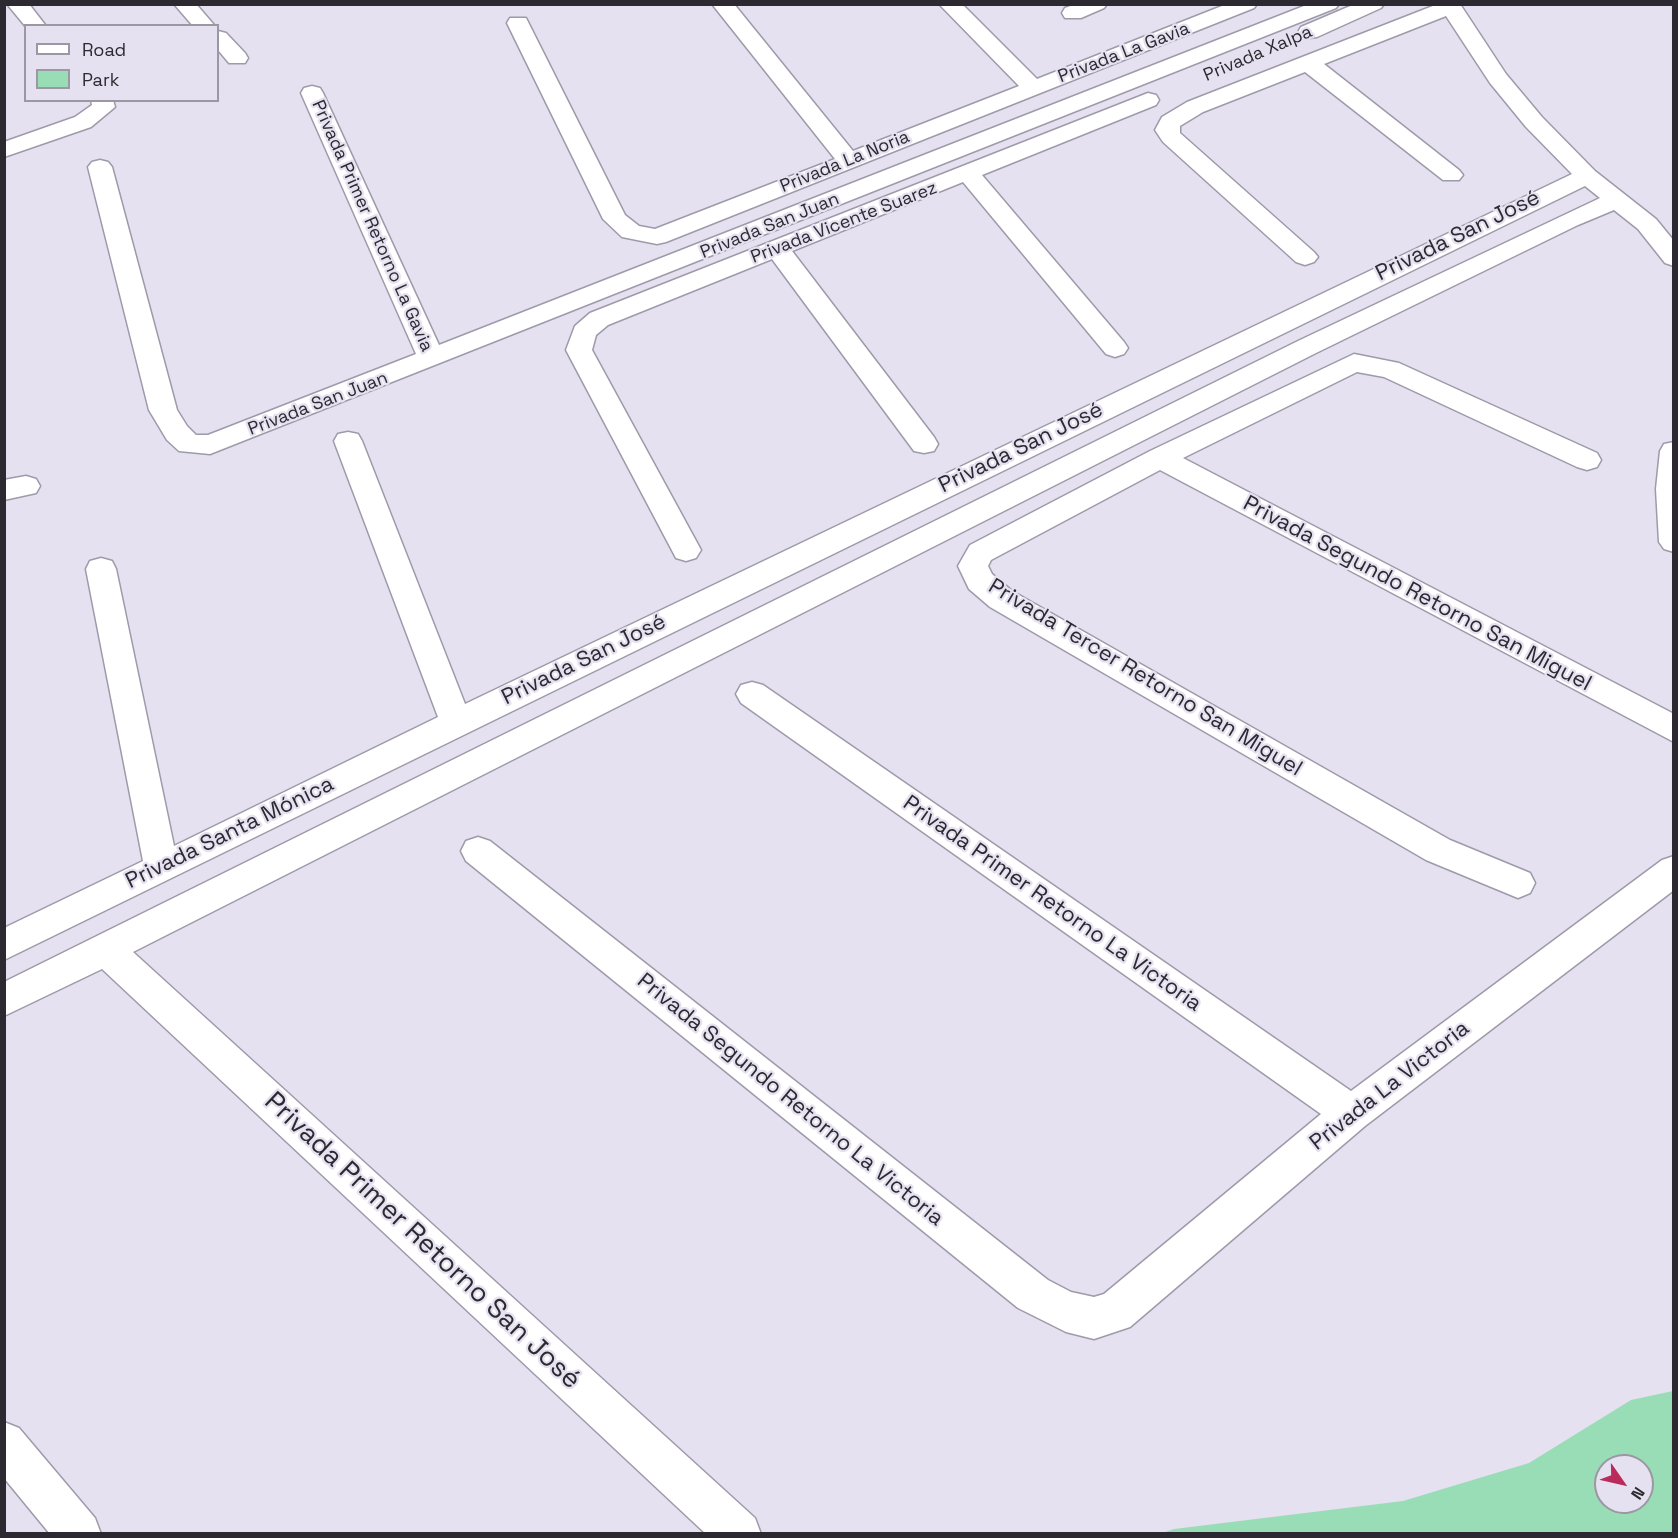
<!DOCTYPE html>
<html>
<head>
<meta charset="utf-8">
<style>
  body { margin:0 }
  #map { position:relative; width:1678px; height:1538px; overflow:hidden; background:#e5e1f0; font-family:"Space Grotesk",sans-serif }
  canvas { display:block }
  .frame { position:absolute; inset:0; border:6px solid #2c2a30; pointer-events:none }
  .legend { position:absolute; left:24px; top:24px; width:195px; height:78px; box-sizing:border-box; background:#e5e1f0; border:2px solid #9b98a3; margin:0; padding:8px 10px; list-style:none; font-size:18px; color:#2c2a30 }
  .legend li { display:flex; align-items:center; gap:12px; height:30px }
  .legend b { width:30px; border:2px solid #9b98a3 }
  .north { position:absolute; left:1594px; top:1454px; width:60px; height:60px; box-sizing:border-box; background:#e5e1f0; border:2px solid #9b98a3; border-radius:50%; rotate:124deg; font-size:16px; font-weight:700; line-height:24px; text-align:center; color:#2c2a30 }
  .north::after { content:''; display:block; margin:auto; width:21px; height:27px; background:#ba2b59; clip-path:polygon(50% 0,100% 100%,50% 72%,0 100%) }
</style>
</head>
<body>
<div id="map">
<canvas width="1678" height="1538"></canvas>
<div class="frame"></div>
<ul class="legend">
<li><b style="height:8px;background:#fff"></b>Road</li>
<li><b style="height:16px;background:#99ddb7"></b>Park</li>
</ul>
<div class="north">N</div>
</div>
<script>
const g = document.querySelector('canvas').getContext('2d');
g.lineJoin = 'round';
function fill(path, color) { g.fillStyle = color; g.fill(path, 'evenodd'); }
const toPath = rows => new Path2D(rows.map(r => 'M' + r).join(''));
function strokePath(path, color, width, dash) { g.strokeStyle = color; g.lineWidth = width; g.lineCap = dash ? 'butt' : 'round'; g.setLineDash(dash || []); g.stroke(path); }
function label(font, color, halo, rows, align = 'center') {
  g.font = font + ' "Space Grotesk",sans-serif'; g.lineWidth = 4.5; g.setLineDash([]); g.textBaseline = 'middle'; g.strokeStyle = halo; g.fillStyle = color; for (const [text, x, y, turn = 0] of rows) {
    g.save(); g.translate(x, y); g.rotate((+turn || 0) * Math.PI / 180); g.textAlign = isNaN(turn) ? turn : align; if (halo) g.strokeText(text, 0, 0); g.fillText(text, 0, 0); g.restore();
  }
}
fill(toPath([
  [1673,1391,1673,1533,1162,1533,1174,1529,1403,1501,1529,1463,1631,1400],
  [1606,1466,1642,1466,1642,1502,1606,1502]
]), '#99ddb7');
const minor = toPath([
  [7,4,29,4,46,26,26,27,7,4],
  [174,4,196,4,215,26,193,26,174,4],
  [712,4,734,4,853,151,1019,86,939,4,962,4,1037,79,1227,4,1257,4,1254,8,666,242,657,244,622,237,603,219,507,23,510,18,526,18,625,215,639,226,655,229,835,159,712,4],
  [1076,4,1107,4,1104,8,1081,18,1065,18,1062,13,1065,8,1076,4],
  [1309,4,1339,4,1336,8,210,454,179,451,167,440,149,410,88,167,92,162,100,160,108,162,112,167,177,410,187,426,196,435,208,435,416,354,301,93,304,88,312,86,320,88,323,93,439,345,1309,4],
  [1355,4,1384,4,1381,8,1317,37,1309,38,1301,37,1298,32,1301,27,1355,4],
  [1438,4,1460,4,1506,74,1542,117,1595,171,1656,219,1674,241,1674,266,1665,263,1638,229,1614,210,1578,225,1316,353,133,952,755,1518,761,1534,706,1534,102,969,4,1016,4,982,1298,341,1600,198,1585,186,4,960,4,928,143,861,86,569,90,561,101,558,112,561,116,569,174,846,438,717,334,441,338,434,348,432,358,434,362,441,465,704,1572,174,1526,127,1490,83,1446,16,1324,64,1459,170,1463,175,1459,180,1443,180,1305,72,1203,112,1180,126,1180,133,1314,252,1318,257,1314,262,1305,265,1296,262,1163,142,1155,130,1162,117,1187,102,1438,4],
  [218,31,226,33,245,53,248,58,245,63,229,63,218,50,218,31],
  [1148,93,1156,95,1159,100,1156,105,982,175,1124,342,1128,348,1124,354,1115,357,1106,354,963,182,792,251,934,437,938,444,934,451,924,453,914,451,772,259,608,325,596,335,592,350,701,550,696,558,686,561,676,558,566,350,575,326,590,313,1148,93],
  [91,100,113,100,115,107,91,127,4,157,4,142,75,117,92,105,91,100],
  [1354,354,1399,363,1597,453,1601,460,1597,467,1587,470,1577,467,1384,377,1357,372,1183,458,1674,714,1674,742,1160,470,991,560,988,566,992,574,1012,591,1450,840,1530,873,1535,883,1530,893,1518,898,1426,860,990,607,969,589,958,566,970,545,1150,451,1354,354],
  [1674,442,1674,552,1664,549,1659,542,1656,489,1660,451,1664,444,1674,442],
  [26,476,36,479,40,486,36,493,4,500,4,480,26,476],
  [752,682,763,685,1351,1091,1662,860,1674,856,1674,890,1365,1126,1130,1327,1094,1339,1066,1332,1018,1308,466,861,461,851,466,841,478,837,490,841,1048,1280,1071,1292,1094,1297,1104,1294,1321,1114,741,703,736,694,741,685,752,682],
  [4,1422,19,1428,95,1518,101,1534,50,1534,4,1478,4,1422]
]);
strokePath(minor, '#9e9aa9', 3);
fill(minor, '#fff');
label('18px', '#2c2a30', '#e5e1f0', [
  ["Privada La Gavia",1124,53,-21],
  ["Privada Xalpa",1258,54,-23],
  ["Privada La Noria",845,162,-22],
  ["Privada Vicente Suarez",844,223,-21],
  ["Privada Primer Retorno La Gavia",372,226,66],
  ["Privada San Juan",770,226,-22],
  ["Privada San Juan",318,404,-21]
]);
label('22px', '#2c2a30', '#e5e1f0', [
  ["Privada San José",1458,236,-26],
  ["Privada San José",1021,448,-26],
  ["Privada Segundo Retorno San Miguel",1417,594,28],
  ["Privada San José",584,660,-26],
  ["Privada Tercer Retorno San Miguel",1145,678,31],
  ["Privada Santa Mónica",230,833,-26],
  ["Privada Primer Retorno La Victoria",1052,904,35],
  ["Privada La Victoria",1390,1086,-38],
  ["Privada Segundo Retorno La Victoria",790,1100,39]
]);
label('27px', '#2c2a30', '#e5e1f0', [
  ["Privada Primer Retorno San José",422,1241,43]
]);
</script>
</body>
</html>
